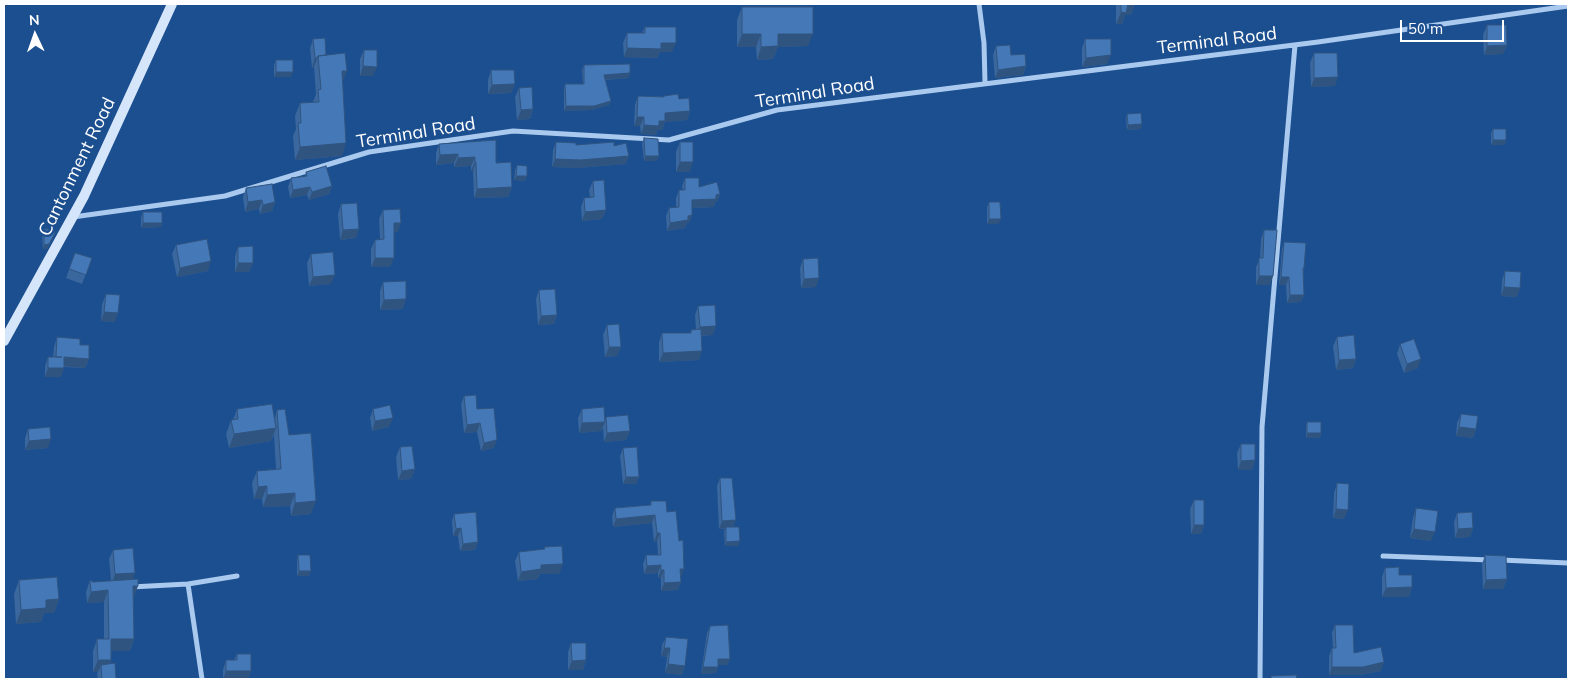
<!DOCTYPE html>
<html>
<head>
<meta charset="utf-8">
<style>
  body { margin:0 }
  #map { position:relative; width:1572px; height:683px; overflow:hidden; background:#1b4f8f; font-family:Mulish,sans-serif }
  canvas { display:block }
  .frame { position:absolute; inset:0; border:5px solid #fff; pointer-events:none }
  .north { position:absolute; left:10px; top:10px; width:50px; height:50px; -webkit-text-stroke:4px #1b4f8f; paint-order:stroke; rotate:357deg; font-size:14px; font-weight:700; line-height:20px; text-align:center; color:#fff }
  .north::after { content:''; display:block; margin:auto; width:18px; height:22px; background:#fff; clip-path:polygon(50% 0,100% 100%,50% 72%,0 100%) }
  .scale { position:absolute; left:1400px; top:20px; width:104px; height:22px; box-sizing:border-box; border:2px solid #fff; border-top:0; padding-left:6px; font-size:15px; line-height:18px; white-space:nowrap; color:#fff; -webkit-text-stroke:4px #1b4f8f; paint-order:stroke }
</style>
</head>
<body>
<div id="map">
<canvas width="1572" height="683"></canvas>
<div class="frame"></div>
<div class="north">N</div>
<div class="scale">50 m</div>
</div>
<script>
const g = document.querySelector('canvas').getContext('2d');
g.lineJoin = 'round';
const toPath = rows => new Path2D(rows.map(r => 'M' + r).join(''));
function strokePath(path, color, width, dash) { g.strokeStyle = color; g.lineWidth = width; g.lineCap = dash ? 'butt' : 'round'; g.setLineDash(dash || []); g.stroke(path); }
function fill(path, color) { g.fillStyle = color; g.fill(path, 'evenodd'); }
function label(font, color, halo, rows, align = 'center') {
  g.font = font + ' Mulish,sans-serif'; g.lineWidth = 5; g.setLineDash([]); g.textBaseline = 'middle'; g.strokeStyle = halo; g.fillStyle = color; for (const [text, x, y, turn = 0] of rows) {
    g.save(); g.translate(x, y); g.rotate((+turn || 0) * Math.PI / 180); g.textAlign = isNaN(turn) ? turn : align; if (halo) g.strokeText(text, 0, 0); g.fillText(text, 0, 0); g.restore();
  }
}
strokePath(toPath([
  [979,4,984,43,985,83],
  [73,217,225,196,369,152,513,131,669,140,777,110,1318,42,1568,6],
  [1383,556,1490,560],
  [1501,560,1568,563],
  [188,584,202,679],
  [131,587,188,584,237,576],
  [1260,679,1262,427,1295,45]
]), '#a9c9ee', 5);
strokePath(toPath([
  [4,341,84,196,172,4]
]), '#d6e6fa', 10);
fill(toPath([
  [1116,4,1135,4,1131,15,1125,15,1122,24,1116,24],
  [742,7,808,46,778,47,773,59,757,60,756,47,737,47,737,20],
  [1487,25,1507,45,1503,54,1484,55,1483,35],
  [645,27,672,52,660,52,657,58,624,57,623,43,627,33,642,33],
  [313,39,326,55,343,82,342,156,295,160,293,136,296,129,295,116,300,103,313,102,316,94,314,67,312,68,310,48],
  [1085,39,1107,64,1082,67,1082,48],
  [996,46,1011,55,1026,66,1023,75,995,78,993,55],
  [364,50,373,76,360,76,360,59],
  [1314,53,1335,86,1311,87,1310,63],
  [276,60,291,77,274,77,274,65],
  [584,65,629,78,605,80,611,101,609,105,592,110,564,111,564,88,565,84,583,84,582,70],
  [491,70,515,84,511,93,488,94,488,80],
  [519,88,533,109,530,119,517,120,515,97],
  [638,96,663,97,664,96,679,99,690,111,687,120,665,122,662,130,657,130,656,135,641,134,640,126,634,126,635,105],
  [1127,114,1141,129,1127,130,1126,119],
  [1493,129,1505,145,1491,145,1491,133],
  [644,138,657,161,644,161,642,143],
  [556,142,576,145,614,146,626,164,577,168,552,167,553,150],
  [680,142,690,172,676,172,676,152],
  [439,144,496,163,512,187,508,197,474,198,473,171,471,171,471,166,454,167,454,163,436,165,436,153],
  [517,165,527,176,525,181,514,180,515,170],
  [306,172,332,186,329,194,309,200,307,195,290,198,288,187,291,178,305,176],
  [685,178,699,187,720,194,717,202,715,202,714,207,692,208,692,215,689,223,687,223,685,228,667,231,666,216,669,208,676,208,676,198,679,190,683,190,682,186],
  [593,181,606,210,602,219,582,221,581,207,584,198,590,198,589,190],
  [246,188,275,202,272,211,260,214,259,209,245,212,243,197],
  [989,202,999,224,987,224,987,207],
  [341,204,356,238,340,240,338,214],
  [383,210,398,232,394,232,390,267,371,267,371,249,375,240,380,240,379,219],
  [143,212,162,223,161,227,141,228,141,217],
  [44,229,55,233,47,249,43,249,42,234],
  [1264,230,1270,285,1256,285,1256,267,1260,258,1261,239],
  [1284,242,1304,268,1303,272,1304,295,1301,302,1287,303,1286,285,1279,285,1282,249],
  [176,245,208,271,177,277,172,254],
  [238,247,253,263,249,272,235,272,235,256],
  [75,253,92,258,82,284,66,278],
  [311,254,331,284,309,286,307,263],
  [803,259,816,287,801,288,800,268],
  [1505,271,1517,297,1501,296,1502,280],
  [383,282,403,309,380,310,380,291],
  [539,290,557,315,554,324,538,325,536,299],
  [106,294,115,322,101,321,102,304],
  [698,306,713,335,702,336,699,360,659,362,659,342,662,333,690,333,691,330,696,329,695,315],
  [607,325,621,347,617,356,605,357,603,335],
  [57,337,80,345,89,359,85,368,64,367,61,377,45,377,45,366,48,357,53,357,54,347],
  [1337,337,1356,359,1353,368,1336,370,1333,346],
  [1400,344,1418,368,1404,373,1397,354],
  [464,396,477,409,494,448,481,451,477,432,464,433,461,404],
  [237,409,275,418,277,410,289,435,311,514,291,516,290,506,263,507,262,499,254,499,252,483,257,471,276,469,274,435,271,441,229,448,226,434,231,420,233,420],
  [373,409,389,427,372,431,370,418],
  [582,409,605,421,606,417,630,431,626,440,604,442,603,428,601,431,579,433,578,418],
  [1461,414,1476,429,1473,438,1456,436,1457,423],
  [1307,422,1321,433,1320,438,1306,438,1306,427],
  [28,429,48,448,25,450,25,438],
  [1241,444,1255,460,1252,470,1238,470,1237,453],
  [400,447,415,469,411,479,398,480,396,457],
  [623,448,639,477,636,484,623,484,620,456],
  [720,478,733,527,738,546,725,546,724,532,725,529,719,529,717,486],
  [1337,483,1344,519,1333,518,1334,493],
  [1194,500,1204,525,1201,534,1191,534,1190,509],
  [651,501,667,512,681,577,678,590,661,591,661,578,658,578,658,573,644,574,643,564,646,555,658,555,657,541,654,542,652,523,613,527,612,516,615,508,650,505],
  [1416,508,1431,541,1410,538,1413,518],
  [1457,513,1473,528,1470,537,1455,538,1454,522],
  [454,514,478,542,475,550,460,551,458,536,453,536,452,521],
  [544,547,559,574,540,574,538,579,518,581,515,561,519,552,544,549],
  [113,550,133,580,134,639,130,651,111,651,111,660,110,664,116,679,98,679,97,674,98,672,93,672,93,651,97,639,104,639,104,602,87,603,86,592,90,580,93,582,111,581,109,559],
  [298,555,311,571,309,576,297,576,297,560],
  [1485,555,1507,579,1503,589,1483,589,1482,564],
  [1385,568,1399,575,1412,587,1409,597,1382,597,1382,577],
  [19,580,59,599,54,613,44,613,41,622,16,624,14,594],
  [1335,625,1354,653,1381,671,1360,675,1329,675,1329,656,1332,648,1333,648,1332,633],
  [710,626,730,659,727,665,718,665,716,673,701,674,707,633],
  [666,637,685,666,682,675,665,673,667,657,661,656,662,645],
  [571,643,586,660,583,670,568,670,568,652],
  [237,654,251,671,248,679,223,679,223,670,226,660,234,660]
]), '#3a679d');
fill(toPath([
  [1128,4,1135,4,1131,15,1125,15,1122,24,1116,24,1121,12],
  [742,34,761,34,756,47,737,47],
  [778,34,813,34,808,46,778,47,773,59,757,60,761,47],
  [661,43,676,43,672,52,660,52,657,58,624,57,627,48],
  [1507,45,1503,54,1484,55,1487,46],
  [1111,55,1107,64,1082,67,1086,58],
  [315,58,317,58,314,67,312,68],
  [363,66,377,67,373,76,360,76],
  [1026,66,1023,75,995,78,998,70],
  [342,71,347,71,342,84],
  [276,72,293,72,291,77,274,77],
  [630,73,629,78,602,80,604,75],
  [1338,77,1335,86,1311,87,1314,78],
  [515,84,511,93,488,94,492,85],
  [611,101,609,105,592,110,564,111,566,106],
  [533,109,530,119,517,120,521,110],
  [690,111,687,120,665,122,662,130,657,130,656,135,641,134,644,125,659,121,665,113],
  [637,117,644,117,640,126,634,126],
  [1142,124,1141,129,1127,130,1128,125],
  [1493,140,1506,140,1505,145,1491,145],
  [346,143,342,156,295,160,300,147],
  [458,154,454,163,436,165,440,155],
  [629,156,626,164,577,168,552,167,555,159],
  [645,156,659,156,657,161,644,161],
  [475,157,471,166,454,167,458,158],
  [475,162,476,162,473,171,471,171],
  [680,162,693,162,690,172,676,172],
  [516,176,527,176,525,181,514,180],
  [332,186,329,194,309,200,312,192],
  [310,187,307,195,290,198,293,190],
  [512,187,508,197,474,198,477,189],
  [720,194,717,202,715,202,714,207,689,208,692,200],
  [262,200,259,209,245,212,248,202],
  [275,202,272,211,260,214,263,205],
  [606,210,602,219,582,221,585,212],
  [692,215,689,223,687,223,685,228,667,231,670,223,688,216],
  [989,219,1001,219,999,224,987,224],
  [143,223,162,223,161,227,141,228],
  [394,223,401,223,398,232,390,233],
  [359,229,356,238,340,240,343,230],
  [55,233,47,249,43,249,44,245],
  [375,258,394,258,390,267,371,267],
  [211,261,208,271,177,277,180,268],
  [238,263,253,263,249,272,235,272],
  [335,275,331,284,309,286,313,277],
  [1259,276,1273,276,1270,285,1256,285],
  [1281,277,1289,277,1286,285,1279,285],
  [819,278,816,287,801,288,804,279],
  [1504,287,1520,288,1517,297,1501,296],
  [1290,295,1304,295,1301,302,1287,303],
  [406,299,403,309,380,310,384,300],
  [104,312,118,313,115,322,101,321],
  [557,315,554,324,538,325,541,316],
  [716,326,713,335,697,336,700,327],
  [609,347,621,347,617,356,605,357],
  [702,351,699,360,659,362,663,353],
  [64,357,89,359,85,368,61,366],
  [1356,359,1353,368,1336,370,1339,360],
  [1421,359,1418,368,1404,373,1407,364],
  [48,368,64,368,61,377,45,377],
  [393,418,389,427,372,431,375,421],
  [605,422,601,431,579,433,582,423],
  [480,423,477,432,464,433,467,425],
  [1459,427,1476,429,1473,438,1456,436],
  [276,428,271,441,229,448,234,434],
  [630,431,626,440,604,442,607,433],
  [1307,433,1321,433,1320,438,1306,438],
  [51,439,48,448,25,450,29,441],
  [497,440,494,448,481,451,484,443],
  [1255,460,1252,470,1238,470,1241,461],
  [415,469,411,479,398,480,402,471],
  [626,477,639,477,636,484,623,484],
  [267,486,262,499,254,499,258,487],
  [295,493,290,506,263,507,267,495],
  [316,501,311,514,291,516,295,503],
  [1336,509,1348,510,1344,519,1333,518],
  [655,515,652,523,613,527,616,519],
  [736,520,733,528,719,529,722,521],
  [1194,525,1204,525,1201,534,1191,534],
  [461,528,458,536,453,536,456,529],
  [1473,528,1470,537,1455,538,1458,529],
  [1414,529,1435,532,1431,541,1410,538],
  [657,533,660,533,657,541,654,542],
  [740,541,738,546,725,546,726,542],
  [478,542,475,550,460,551,463,544],
  [563,564,559,574,540,574,538,579,518,581,521,572,541,565],
  [661,565,658,573,644,574,647,566],
  [680,569,684,569,681,577],
  [661,570,664,570,661,578,658,578],
  [299,571,311,571,309,576,297,576],
  [135,573,132,582,112,583,115,574],
  [1507,579,1503,589,1483,589,1486,580],
  [681,582,678,590,661,591,664,583],
  [133,586,138,586,134,597,129,598],
  [1412,587,1409,597,1382,597,1386,588],
  [108,590,104,602,87,603,91,592],
  [59,599,54,613,44,613,41,622,16,624,21,610,46,600],
  [111,639,134,639,130,651,107,651],
  [664,648,670,648,667,657,661,656],
  [718,659,730,659,727,665,715,665],
  [98,660,111,660,107,671,101,665,98,672,93,672],
  [586,660,583,670,568,670,572,661],
  [1384,662,1381,671,1360,675,1329,675,1332,667],
  [668,664,685,666,682,675,665,673],
  [703,667,718,667,716,673,701,674],
  [226,671,251,671,248,679,223,679]
]), '#305480');
const building = toPath([
  [1121,4,1128,4,1126,13,1121,12,1121,4],
  [742,7,813,7,813,34,778,34,778,46,761,47,761,34,742,34,742,7],
  [1487,25,1506,25,1507,45,1487,46,1487,25],
  [645,27,676,27,676,43,661,43,661,49,627,48,627,33,645,33,645,27],
  [325,38,326,55,318,56,317,58,315,58,313,39,325,38],
  [1085,39,1111,39,1111,55,1086,58,1085,39],
  [1010,45,1011,55,1025,54,1026,66,998,70,996,46,1010,45],
  [364,50,377,50,377,67,363,66,364,50],
  [345,53,347,71,342,71,346,143,300,147,298,123,301,123,300,103,319,102,318,90,321,89,318,56,345,53],
  [1314,53,1337,53,1338,77,1314,78,1314,53],
  [276,60,293,60,293,72,276,72,276,60],
  [630,64,630,73,604,75,611,101,594,106,566,106,565,84,584,84,584,65,630,64],
  [491,70,514,70,515,84,492,85,491,70],
  [532,87,533,109,521,110,519,88,532,87],
  [678,94,679,99,689,98,690,111,665,113,665,121,659,121,659,126,644,125,644,117,637,117,638,96,664,97,664,96,678,94],
  [1141,113,1142,124,1128,125,1127,114,1141,113],
  [1493,129,1506,129,1506,140,1493,140,1493,129],
  [644,138,658,139,659,156,645,156,644,138],
  [496,140,496,163,511,162,512,187,477,189,476,162,475,162,475,157,458,158,458,154,440,155,439,144,496,140],
  [556,142,576,143,576,145,614,142,614,146,626,143,629,156,580,160,555,159,556,142],
  [680,142,693,142,693,162,680,162,680,142],
  [517,165,527,166,527,176,516,176,517,165],
  [326,166,332,186,312,192,310,187,293,190,291,178,307,176,306,172,326,166],
  [685,178,699,178,699,187,717,182,720,194,716,195,716,199,692,200,692,215,688,216,688,220,670,223,669,208,679,207,679,190,685,190,685,178],
  [604,180,606,210,585,212,584,198,594,197,593,181,604,180],
  [272,184,275,202,263,205,262,200,248,202,246,188,272,184],
  [989,202,1000,202,1001,219,989,219,989,202],
  [357,203,359,229,343,230,341,204,357,203],
  [400,209,401,223,394,223,394,258,375,258,375,240,384,239,383,210,400,209],
  [143,212,162,212,162,223,143,223,143,212],
  [44,229,54,229,55,233,49,244,44,245,44,229],
  [1264,230,1277,230,1273,276,1259,276,1259,258,1263,258,1264,230],
  [207,239,211,261,180,268,176,245,207,239],
  [1284,242,1306,243,1304,268,1303,268,1304,295,1290,295,1289,277,1281,277,1284,242],
  [253,246,253,263,238,263,238,247,253,246],
  [333,252,335,275,313,277,311,254,333,252],
  [75,253,92,258,86,275,69,269,75,253],
  [818,258,819,278,804,279,803,259,818,258],
  [1505,271,1521,272,1520,288,1504,287,1505,271],
  [406,281,406,299,384,300,383,282,406,281],
  [555,289,557,315,541,316,539,290,555,289],
  [106,294,120,295,118,313,104,312,106,294],
  [715,305,716,326,700,327,698,306,715,305],
  [619,324,621,347,609,347,607,325,619,324],
  [701,329,702,351,663,353,662,333,691,333,691,330,701,329],
  [1354,335,1356,359,1339,360,1337,337,1354,335],
  [57,337,80,339,80,345,89,345,89,359,64,357,64,368,48,368,48,357,62,357,56,357,57,337],
  [1414,339,1421,359,1407,364,1400,344,1414,339],
  [476,395,477,409,494,408,497,440,484,443,480,423,467,425,464,396,476,395],
  [272,404,276,428,234,434,231,420,238,419,237,409,272,404],
  [390,405,393,418,375,421,373,409,390,405],
  [604,407,605,422,582,423,582,409,604,407],
  [285,409,289,435,311,433,316,501,295,503,295,493,267,495,267,486,258,487,257,471,281,469,277,410,285,409],
  [1461,414,1478,416,1476,429,1459,427,1461,414],
  [628,415,630,431,607,433,606,417,628,415],
  [1307,422,1321,422,1321,433,1307,433,1307,422],
  [50,427,51,439,29,441,28,429,50,427],
  [1241,444,1255,444,1255,460,1241,461,1241,444],
  [412,446,415,469,402,471,400,447,412,446],
  [637,447,639,477,626,477,623,448,637,447],
  [720,478,732,478,736,520,722,521,720,478],
  [1337,483,1349,484,1348,510,1336,509,1337,483],
  [1194,500,1204,500,1204,525,1194,525,1194,500],
  [651,501,666,501,667,512,676,511,679,541,683,540,684,569,680,569,681,582,664,583,664,570,661,570,661,565,647,566,646,555,661,555,660,533,657,533,655,515,616,519,615,508,651,505,651,501],
  [1416,508,1438,511,1435,532,1414,529,1416,508],
  [476,512,478,542,463,544,461,528,456,529,454,514,476,512],
  [1472,512,1473,528,1458,529,1457,513,1472,512],
  [726,527,739,527,740,541,726,542,726,527],
  [562,546,563,564,541,565,541,569,521,572,519,552,545,549,544,547,562,546],
  [133,548,135,573,115,574,113,550,133,548],
  [298,555,310,555,311,571,299,571,298,555],
  [1485,555,1506,556,1507,579,1486,580,1485,555],
  [1399,567,1399,575,1412,575,1412,587,1386,588,1385,568,1399,567],
  [57,577,59,599,46,600,46,608,21,610,19,580,57,577],
  [138,579,138,586,133,586,134,639,111,639,111,660,98,660,97,639,109,639,108,590,91,592,90,580,93,582,138,579],
  [728,625,730,659,718,659,718,667,703,667,710,626,728,625],
  [1335,625,1353,625,1354,653,1381,647,1384,662,1363,667,1332,667,1332,648,1336,648,1335,625],
  [666,637,688,639,685,666,668,664,670,648,664,648,666,637],
  [571,643,586,643,586,660,572,661,571,643],
  [237,654,251,654,251,671,226,671,226,660,237,660,237,654],
  [115,663,116,679,102,679,101,665,115,663],
  [1296,675,1297,679,1271,679,1271,676,1296,675]
]);
fill(building, '#4478b7');
strokePath(building, '#305480', 1);
label('18px', '#fff', '#1b4f8f', [
  ["Terminal Road",1217,41,-7],
  ["Terminal Road",815,93,-9],
  ["Terminal Road",416,133,-9],
  ["Cantonment Road",77,167,-64]
]);
</script>
</body>
</html>
